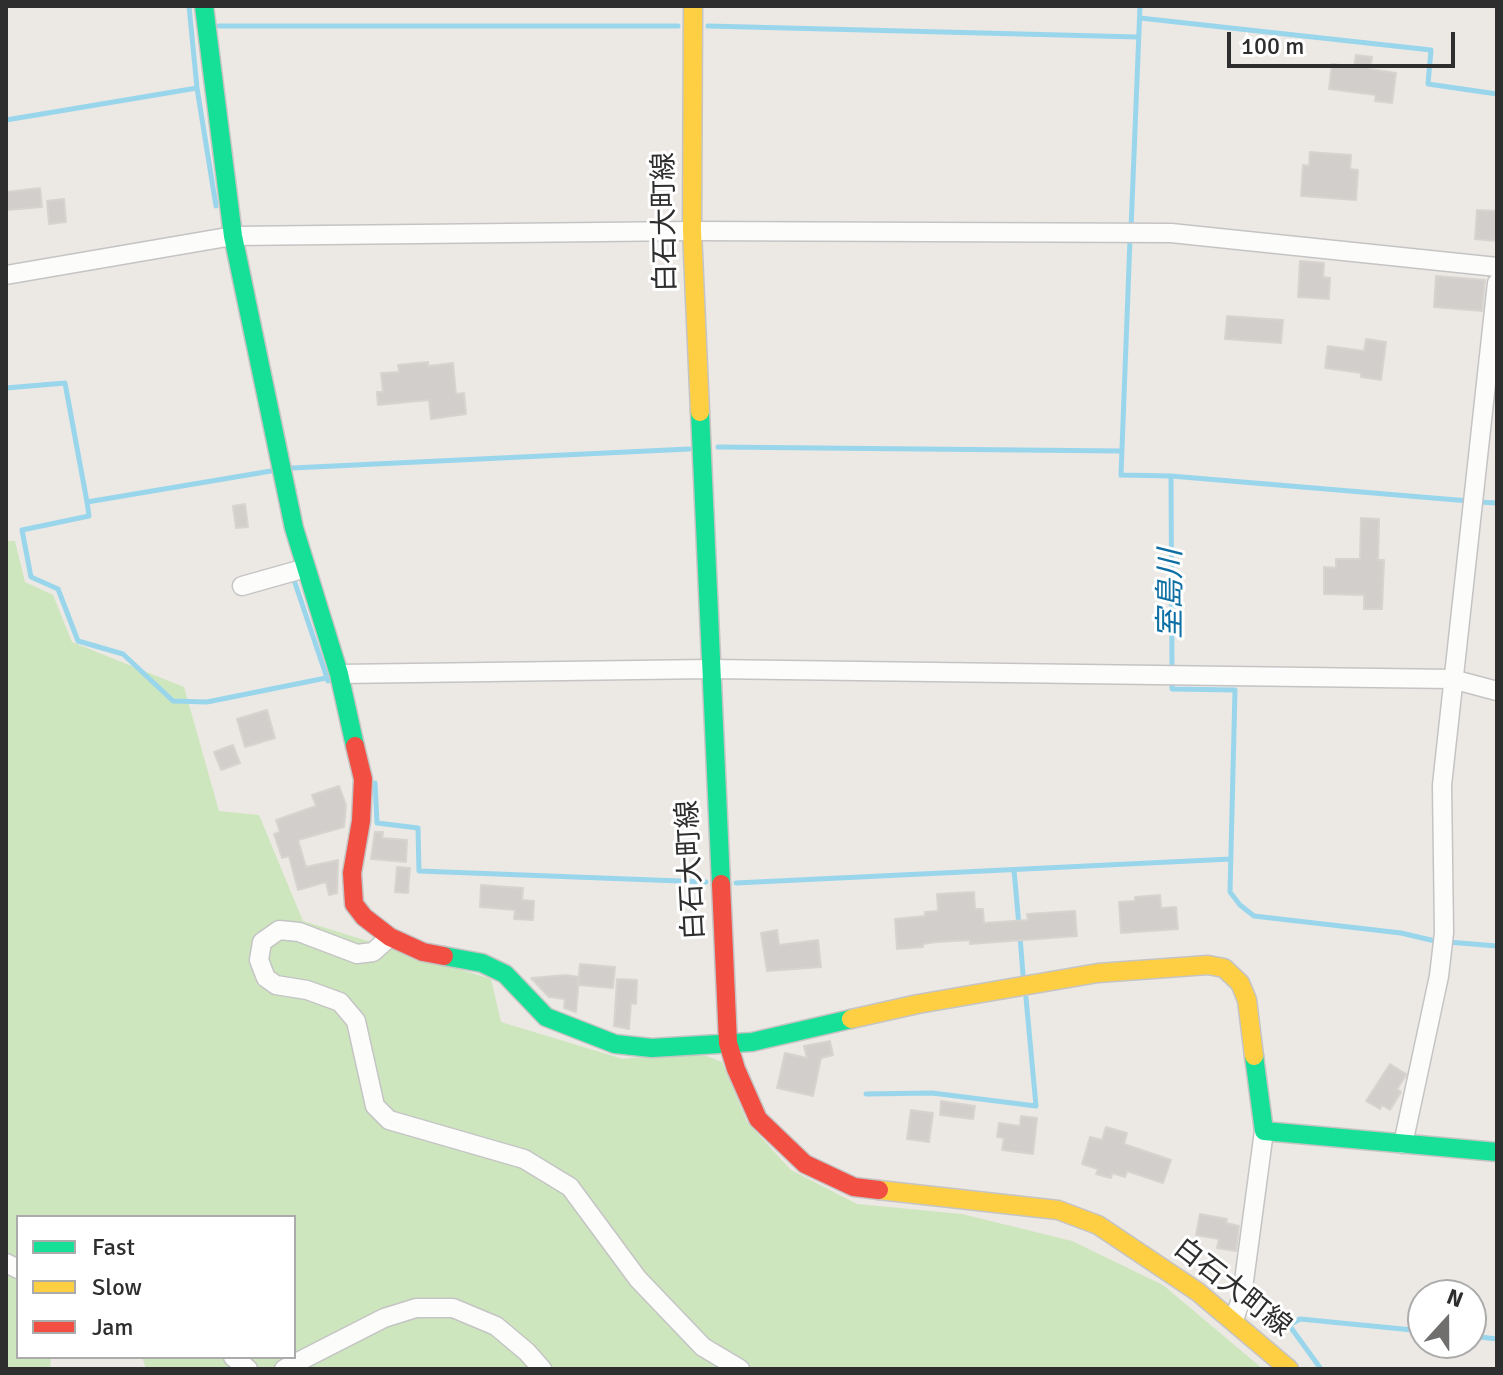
<!DOCTYPE html>
<html>
<head>
<meta charset="utf-8">
<style>
  body { margin:0 }
  #map { position:relative; width:1503px; height:1375px; overflow:hidden; background:#ece8e4; font-family:Signika,sans-serif }
  canvas { display:block }
  .frame { position:absolute; inset:0; border:8px solid #2e2e2e; pointer-events:none }
  .legend { position:absolute; left:16px; top:1215px; width:280px; height:144px; box-sizing:border-box; background:#fff; border:2px solid #ababab; margin:0; padding:10px 14px; list-style:none; font-size:24px; color:#2e2e2e }
  .legend li { display:flex; align-items:center; gap:16px; height:40px }
  .legend b { width:40px; border:2px solid #ababab }
  .north { position:absolute; left:1407px; top:1279px; width:80px; height:80px; box-sizing:border-box; background:#fff; border:2px solid #ababab; border-radius:50%; rotate:21deg; font-size:22px; font-weight:700; line-height:32px; text-align:center; color:#2e2e2e }
  .north::after { content:''; display:block; margin:auto; width:28px; height:36px; background:#706f6e; clip-path:polygon(50% 0,100% 100%,50% 72%,0 100%) }
  .scale { position:absolute; left:1227px; top:32px; width:228px; height:36px; box-sizing:border-box; border:4px solid #2e2e2e; border-top:0; padding-left:10px; font-size:24px; line-height:28px; white-space:nowrap; color:#2e2e2e; -webkit-text-stroke:6px #fff; paint-order:stroke }
</style>
</head>
<body>
<div id="map">
<canvas width="1503" height="1375"></canvas>
<div class="frame"></div>
<ul class="legend">
<li><b style="height:10px;background:#16e098"></b>Fast</li>
<li><b style="height:10px;background:#ffcf43"></b>Slow</li>
<li><b style="height:10px;background:#f24e42"></b>Jam</li>
</ul>
<div class="north">N</div>
<div class="scale">100 m</div>
</div>
<script>
const g = document.querySelector('canvas').getContext('2d');
g.lineJoin = 'round';
function fill(path, color) { g.fillStyle = color; g.fill(path, 'evenodd'); }
const toPath = rows => new Path2D(rows.map(r => 'M' + r).join(''));
function strokePath(path, color, width, dash) { g.strokeStyle = color; g.lineWidth = width; g.lineCap = dash ? 'butt' : 'round'; g.setLineDash(dash || []); g.stroke(path); }
function label(font, color, halo, rows, align = 'center') {
  g.font = font + ' Signika,"Noto Sans JP",sans-serif'; g.lineWidth = 6; g.setLineDash([]); g.textBaseline = 'middle'; g.strokeStyle = halo; g.fillStyle = color; for (const [text, x, y, turn = 0] of rows) {
    g.save(); g.translate(x, y); g.rotate((+turn || 0) * Math.PI / 180); g.textAlign = isNaN(turn) ? turn : align; if (halo) g.strokeText(text, 0, 0); g.fillText(text, 0, 0); g.restore();
  }
}
fill(toPath([
  [6,541,15,541,25,582,53,595,72,642,184,687,219,811,259,815,303,921,491,979,501,1022,623,1059,694,1051,722,1062,747,1122,791,1170,857,1204,962,1214,1072,1241,1163,1285,1263,1369,146,1369,142,1357,294,1357,294,1217,18,1217,18,1357,51,1357,50,1369,6,1369]
]), '#cee6be');
strokePath(toPath([
  [1140,18,1431,50,1428,84,1497,94],
  [219,26,678,26],
  [708,26,1138,37],
  [197,88,216,206],
  [6,120,197,88,189,6],
  [1131,229,1140,6],
  [1130,239,1121,475,1171,476,1172,671],
  [6,388,65,383,87,502,271,471],
  [718,447,1122,451],
  [292,468,689,449],
  [1171,476,1469,501],
  [87,502,89,516,22,530,31,577,58,589,78,641,123,654,173,701,207,702,326,678],
  [1479,502,1497,503],
  [293,577,328,681],
  [1172,681,1172,689,1235,690,1230,892,1240,905,1254,916,1401,933,1435,941,1497,946],
  [375,783,377,823,418,828,419,871,706,882],
  [1014,870,1019,926],
  [736,883,1231,859],
  [1020,936,1023,975],
  [866,1094,932,1093,1036,1106,1026,998],
  [1471,1336,1497,1339],
  [1321,1369,1289,1325,1300,1319,1423,1331]
]), '#99d6ec', 5);
const building = toPath([
  [1356,55,1372,57,1370,69,1396,73,1392,103,1375,101,1376,95,1329,89,1332,64,1354,67,1356,55],
  [1310,152,1351,155,1350,169,1358,170,1356,200,1301,196,1303,165,1309,166,1310,152],
  [40,188,42,207,7,210,6,192,40,188],
  [64,199,66,222,49,224,47,201,64,199],
  [1477,210,1497,211,1497,241,1475,239,1477,210],
  [1300,261,1324,263,1323,277,1330,278,1329,299,1298,297,1300,261],
  [1436,276,1485,280,1482,311,1434,307,1436,276],
  [1227,316,1283,320,1281,343,1225,339,1227,316],
  [1366,339,1386,342,1381,380,1361,377,1361,373,1325,368,1328,346,1364,351,1366,339],
  [428,362,428,366,453,363,456,394,464,393,466,414,431,419,429,400,378,405,377,392,383,392,381,373,399,372,398,365,428,362],
  [245,504,248,527,236,528,233,506,245,504],
  [1361,518,1379,519,1378,560,1384,560,1382,609,1364,609,1364,595,1324,594,1324,567,1336,568,1336,559,1360,559,1361,518],
  [267,710,275,738,245,747,237,719,267,710],
  [233,745,240,763,221,770,214,752,233,745],
  [339,786,346,805,344,827,298,840,306,867,338,860,337,893,329,895,326,882,298,890,289,856,282,858,274,834,280,832,276,820,316,806,312,795,339,786],
  [375,832,383,832,382,838,407,840,406,862,371,859,375,832],
  [397,867,410,868,408,893,395,892,397,867],
  [481,885,523,888,522,900,534,901,533,920,514,919,515,910,480,907,481,885],
  [974,892,975,909,983,909,984,923,1028,920,1027,914,1075,911,1077,936,970,944,970,940,937,942,923,944,923,947,897,949,895,919,925,916,925,912,938,911,937,894,974,892],
  [1160,895,1161,908,1176,907,1178,929,1121,933,1119,902,1135,901,1135,897,1160,895],
  [777,930,779,945,818,940,821,967,767,971,761,933,777,930],
  [580,964,615,967,613,988,578,985,580,964],
  [566,975,579,977,576,1012,564,1008,565,999,549,997,531,978,566,975],
  [617,979,637,980,636,1004,631,1003,629,1029,614,1026,617,979],
  [830,1041,833,1055,821,1058,813,1096,777,1088,785,1053,807,1058,804,1046,830,1041],
  [1390,1064,1406,1074,1405,1077,1397,1089,1401,1092,1390,1110,1382,1105,1380,1109,1366,1101,1390,1064],
  [941,1101,975,1106,973,1119,940,1115,941,1101],
  [911,1110,933,1113,929,1142,907,1139,911,1110],
  [1021,1116,1037,1118,1033,1154,1002,1150,1004,1138,997,1137,999,1123,1020,1126,1021,1116],
  [1106,1127,1127,1133,1124,1144,1171,1160,1163,1183,1127,1171,1125,1177,1112,1173,1111,1178,1096,1174,1098,1169,1082,1164,1090,1137,1102,1140,1106,1127],
  [1200,1214,1227,1219,1226,1223,1239,1226,1236,1251,1217,1248,1219,1239,1196,1235,1200,1214]
]);
fill(building, '#d1cecb');
strokePath(building, '#d7d4d0', 2);
const street = toPath([
  [6,275,233,236,692,231,1171,233,1497,267],
  [242,586,306,568],
  [339,674,711,669,1452,679,1497,691],
  [390,937,373,952,357,954,299,932,279,930,262,942,259,960,266,978,276,985,307,990,340,1002,356,1021,375,1106,389,1120,524,1159,570,1187,638,1279,703,1347,740,1369],
  [1403,1144,1439,976,1444,933,1442,785,1497,283],
  [6,1263,18,1269],
  [1234,1320,1242,1296,1264,1131],
  [233,1357,248,1369],
  [284,1369,384,1318,416,1308,453,1308,496,1326,527,1352,542,1369]
]);
const fast = toPath([
  [204,6,233,236,294,528,339,674,355,746],
  [700,412,721,884],
  [444,956,482,963,505,974,546,1017,615,1044,652,1048,752,1042,851,1019],
  [1254,1056,1264,1131,1497,1152]
]);
const slow = toPath([
  [693,6,692,231,700,412],
  [851,1019,918,1004,1098,973,1208,965,1224,968,1240,983,1247,1000,1254,1056],
  [879,1190,1058,1210,1098,1225,1198,1292,1289,1369]
]);
const jam = toPath([
  [355,746,363,779,361,821,352,873,354,904,364,917,390,937,423,952,444,956],
  [721,884,728,1043,736,1069,758,1119,805,1164,854,1187,879,1190]
]);
strokePath(street, '#c5c4c5', 21);
strokePath(fast, '#c5c4c5', 21);
strokePath(slow, '#c5c4c5', 21);
strokePath(jam, '#c5c4c5', 21);
strokePath(street, '#fcfcfb', 18);
strokePath(fast, '#16e098', 18);
strokePath(slow, '#ffcf43', 18);
strokePath(jam, '#f24e42', 18);
label('28px', '#2e2e2e', '#fff', [
  ["白石大町線",666,222,-91],
  ["白石大町線",692,870,-93],
  ["白石大町線",1232,1288,38]
]);
label('italic 30px', '#0d6fa3', '#fff', [
  ["室島川",1172,594,-90]
]);
</script>
</body>
</html>
